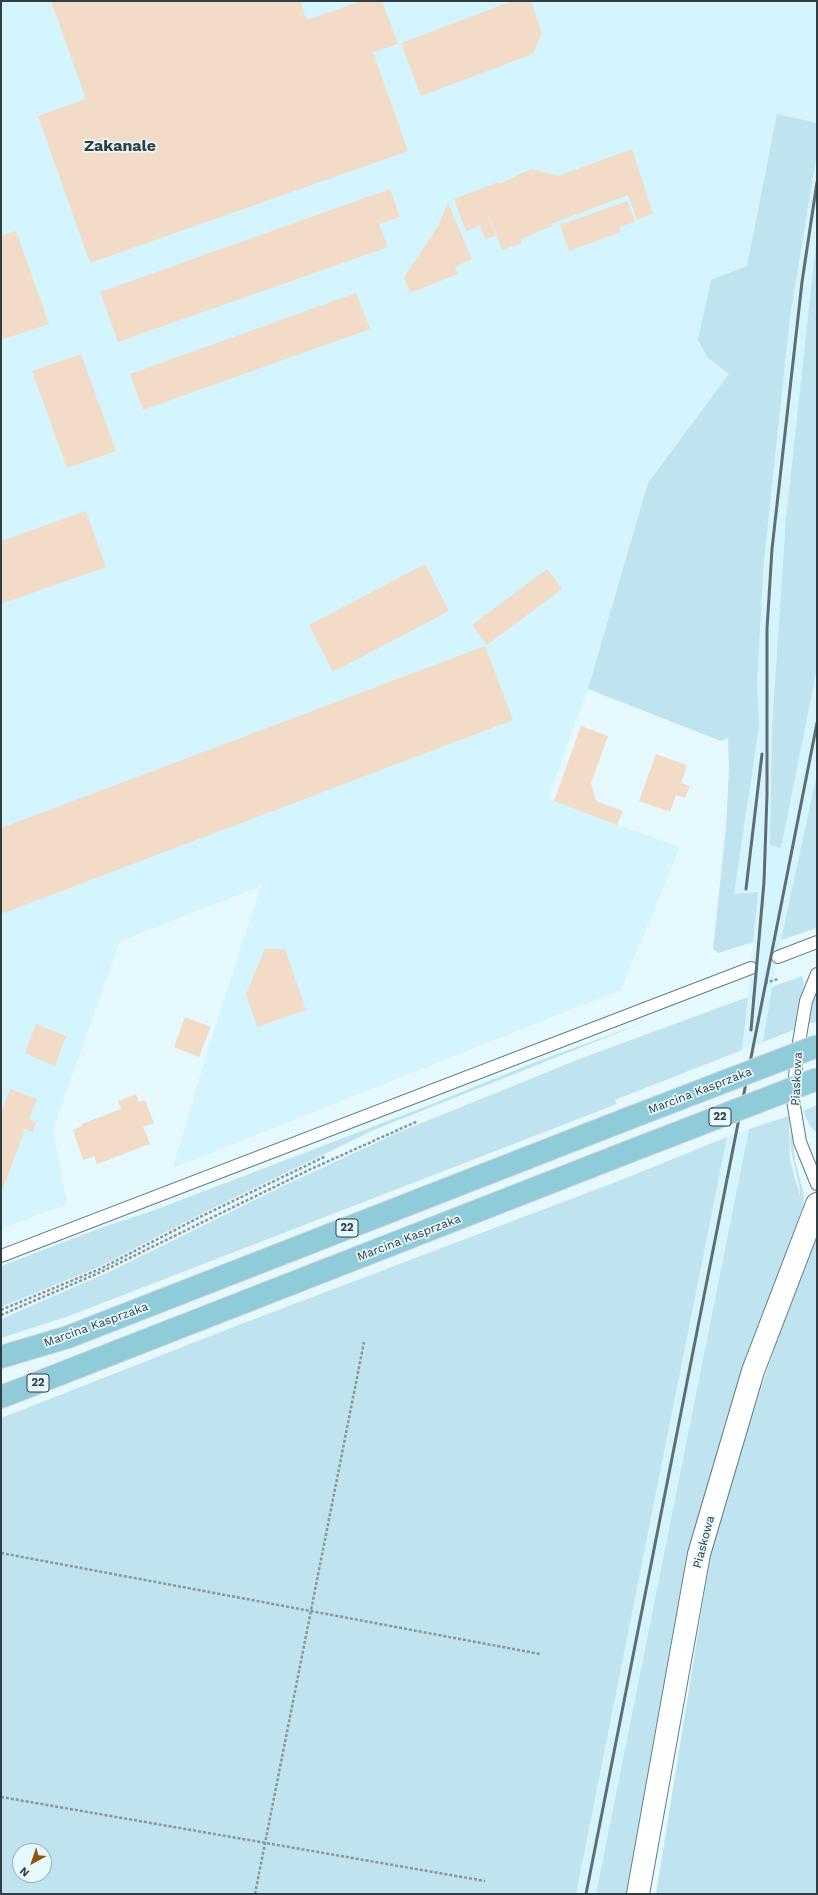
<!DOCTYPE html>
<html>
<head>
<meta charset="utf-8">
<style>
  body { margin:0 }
  #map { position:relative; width:818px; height:1895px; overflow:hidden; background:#e6f9ff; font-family:"Work Sans",sans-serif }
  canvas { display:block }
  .frame { position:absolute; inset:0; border:2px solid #313e41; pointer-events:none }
  .north { position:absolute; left:12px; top:1843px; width:40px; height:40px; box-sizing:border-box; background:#e6f9ff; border:1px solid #9eaeb3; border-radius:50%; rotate:220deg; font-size:11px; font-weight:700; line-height:16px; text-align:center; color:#313e41 }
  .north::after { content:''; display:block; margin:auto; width:14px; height:18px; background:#8e560e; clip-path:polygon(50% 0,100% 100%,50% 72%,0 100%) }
</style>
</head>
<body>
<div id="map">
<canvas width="818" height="1895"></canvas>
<div class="frame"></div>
<div class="north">N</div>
</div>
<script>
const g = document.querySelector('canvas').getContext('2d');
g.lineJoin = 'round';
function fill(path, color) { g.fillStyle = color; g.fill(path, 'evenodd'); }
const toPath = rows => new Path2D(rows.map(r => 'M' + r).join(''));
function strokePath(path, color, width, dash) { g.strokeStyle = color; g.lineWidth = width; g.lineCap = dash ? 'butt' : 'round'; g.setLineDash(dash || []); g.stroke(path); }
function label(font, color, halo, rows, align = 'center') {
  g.font = font + ' "Work Sans",sans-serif'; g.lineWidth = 3.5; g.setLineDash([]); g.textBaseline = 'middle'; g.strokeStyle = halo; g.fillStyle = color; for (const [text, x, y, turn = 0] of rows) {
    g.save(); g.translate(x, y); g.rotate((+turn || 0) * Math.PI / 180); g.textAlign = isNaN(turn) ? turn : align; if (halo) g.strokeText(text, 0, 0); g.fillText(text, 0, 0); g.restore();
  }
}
fill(toPath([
  [1,1,817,1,817,773,781,940,763,1042,742,1050,758,892,734,894,759,727,721,741,588,689,548,798,617,825,680,847,621,990,173,1168,210,1042,261,886,120,941,53,1129,67,1204,1,1229],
  [749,1129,596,1894,576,1894,727,1137]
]), '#d4f5fe');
fill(toPath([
  [777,114,817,123,817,152,790,317,764,560,757,680,759,727,734,894,758,892,753,942,718,953,713,949,726,827,729,769,728,738,721,741,588,689,648,483,729,374,708,358,698,340,711,280,747,266],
  [817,235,817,668,781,848,770,845,772,728,786,518],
  [817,773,817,928,781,940],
  [802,976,804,984,797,1012,796,1029,763,1042,772,987],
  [817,987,817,1021,809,1024,811,1002],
  [748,997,742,1050,615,1100,617,1104,69,1316,1,1338,1,1319,111,1271,283,1186,397,1133,582,1058],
  [645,1022,374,1130,199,1215,99,1267,1,1307,1,1266,103,1227,152,1211,432,1104,530,1064],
  [817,1105,817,1133,810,1126,803,1111],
  [789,1116,790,1160,800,1196,799,1185,791,1151,790,1138,792,1130,795,1161,803,1190,804,1203,725,1422,690,1554,634,1894,596,1894,749,1129],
  [727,1137,576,1894,1,1894,1,1418,241,1324,621,1180],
  [20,1851,44,1851,44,1875,20,1875],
  [817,1234,817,1894,656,1894,711,1552,733,1472,790,1302]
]), '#c0e4ef');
fill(toPath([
  [51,1,300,1,307,20,361,1,382,1,398,44,373,52,408,151,90,263,38,116,86,99],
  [512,1,531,1,542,33,533,54,421,96,401,43],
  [632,149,653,214,637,220,628,195,551,224,552,226,521,239,522,243,502,250,485,205,496,236,485,239,480,226,466,231,454,199,498,182,499,184,531,169,558,176],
  [390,189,400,217,379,224,388,247,118,342,100,292],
  [627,201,635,222,619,227,621,232,569,251,560,225],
  [448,203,472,259,455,267,458,274,410,293,404,277,437,228],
  [16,231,49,324,1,340,1,236],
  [356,293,370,329,143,410,130,374],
  [81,354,116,451,67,468,32,371],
  [86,511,106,567,1,604,1,541],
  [425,564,449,611,333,672,309,625],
  [547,569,562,589,487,645,472,625],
  [485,646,513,720,1,914,1,828],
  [581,726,608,736,591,783,596,801,623,811,617,825,554,801],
  [656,754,687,765,681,783,690,786,685,798,676,795,670,812,639,801],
  [265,949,285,949,306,1010,257,1027,246,994],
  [185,1017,211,1027,199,1057,174,1047],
  [36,1024,66,1036,55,1066,25,1053],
  [10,1089,37,1099,29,1119,36,1122,33,1132,25,1129,1,1194,1,1113],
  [136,1094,139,1102,145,1100,154,1123,143,1127,150,1144,97,1164,94,1156,83,1160,73,1130,82,1126,82,1124,121,1109,118,1101]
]), '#f2dcc8');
const lane = toPath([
  [778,957,817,942],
  [817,974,806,1001,797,1054,793,1100,800,1142,817,1184],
  [1,1256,751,968]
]);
const street = toPath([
  [638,1894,699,1554,753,1371,817,1204]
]);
const primary = toPath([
  [1,1357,68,1337,627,1119],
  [1,1397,623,1154]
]);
strokePath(lane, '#5f7d85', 14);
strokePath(street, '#5f7d85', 24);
strokePath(primary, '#d6d8d9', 24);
strokePath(toPath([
  [765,983,778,979],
  [1,1310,100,1269,200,1217,326,1156],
  [1,1315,101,1272,311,1169,418,1121],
  [1,1553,540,1654],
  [1,1797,485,1881],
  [255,1894,364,1342]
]), '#87979b', 2.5, [3, 2]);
strokePath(lane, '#fff', 12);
strokePath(street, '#fff', 22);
strokePath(primary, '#90cbd9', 22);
strokePath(toPath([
  [746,889,762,754],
  [751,1030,764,882,767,795,767,629,772,549,802,282,817,182],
  [586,1894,817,723]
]), '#5f6e72', 3);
const primaryBridge = toPath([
  [627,1119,817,1046],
  [623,1154,817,1079]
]);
strokePath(primaryBridge, '#d6d8d9', 24, []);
strokePath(primaryBridge, '#90cbd9', 22);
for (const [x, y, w] of [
  [720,1117,22],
  [347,1228,22],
  [38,1383,22]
]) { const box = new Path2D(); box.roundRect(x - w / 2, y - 9, w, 18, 3); g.fillStyle = '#e6f9ff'; g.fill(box); strokePath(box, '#313e41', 1); }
label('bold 11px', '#313e41', null, [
  ["22",720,1117],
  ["22",347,1228],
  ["22",38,1383]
]);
label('12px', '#313e41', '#e6f9ff', [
  ["Piaskowa",797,1079,-87],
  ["Marcina Kasprzaka",700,1091,-21],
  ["Marcina Kasprzaka",409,1238,-21],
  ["Marcina Kasprzaka",96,1325,-20],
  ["Piaskowa",704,1542,-75]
]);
label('bold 16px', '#313e41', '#e6f9ff', [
  ["Zakanale",120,146]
]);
</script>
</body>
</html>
